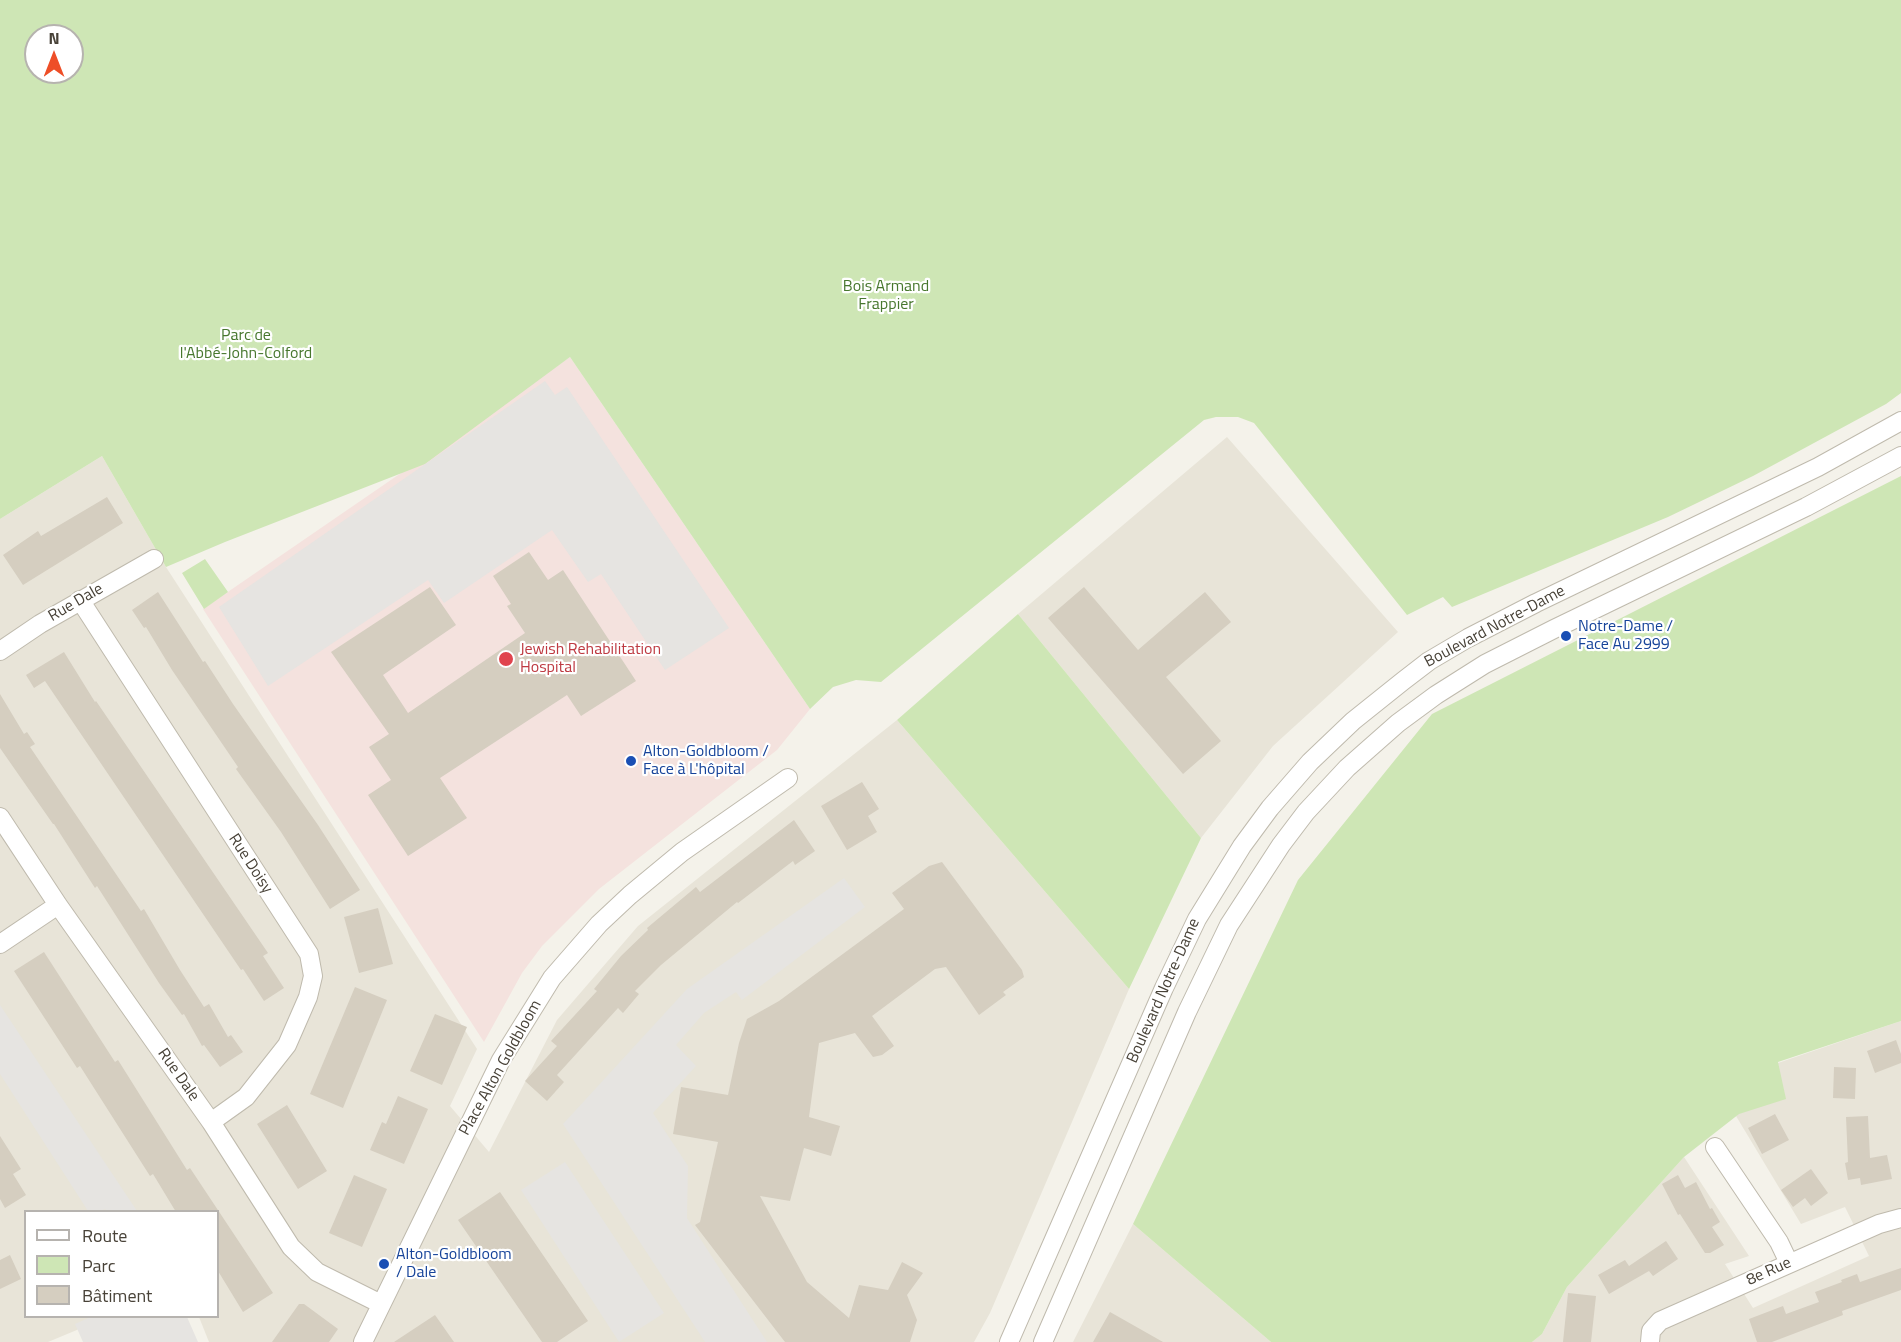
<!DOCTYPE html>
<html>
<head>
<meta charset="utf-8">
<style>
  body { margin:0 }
  #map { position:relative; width:1901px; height:1342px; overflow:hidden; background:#f4f2ea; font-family:"Titillium Web",sans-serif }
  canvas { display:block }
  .legend { position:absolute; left:24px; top:1210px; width:195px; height:108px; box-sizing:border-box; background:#fff; border:2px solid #b6b3af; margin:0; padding:8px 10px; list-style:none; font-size:18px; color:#484238 }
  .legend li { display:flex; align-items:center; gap:12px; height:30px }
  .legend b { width:30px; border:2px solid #b6b3af }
  .north { position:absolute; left:24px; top:24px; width:60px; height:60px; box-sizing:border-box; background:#fff; border:2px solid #b6b3af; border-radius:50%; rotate:0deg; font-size:16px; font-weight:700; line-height:24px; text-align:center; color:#484238 }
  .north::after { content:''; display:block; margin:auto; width:21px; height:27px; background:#ee4e27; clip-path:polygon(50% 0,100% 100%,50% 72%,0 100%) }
</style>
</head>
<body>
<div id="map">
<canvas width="1901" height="1342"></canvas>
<ul class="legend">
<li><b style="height:8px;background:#fff"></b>Route</li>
<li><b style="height:16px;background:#cee6b5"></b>Parc</li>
<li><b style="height:16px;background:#d5cec0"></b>Bâtiment</li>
</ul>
<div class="north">N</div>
</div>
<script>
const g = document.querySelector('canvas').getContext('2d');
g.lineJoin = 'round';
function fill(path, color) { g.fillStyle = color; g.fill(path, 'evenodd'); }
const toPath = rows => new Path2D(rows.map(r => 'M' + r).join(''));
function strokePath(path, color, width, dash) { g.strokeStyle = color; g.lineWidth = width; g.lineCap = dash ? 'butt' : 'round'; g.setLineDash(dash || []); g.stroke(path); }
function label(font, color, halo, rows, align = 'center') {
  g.font = font + ' "Titillium Web",sans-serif'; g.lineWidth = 4.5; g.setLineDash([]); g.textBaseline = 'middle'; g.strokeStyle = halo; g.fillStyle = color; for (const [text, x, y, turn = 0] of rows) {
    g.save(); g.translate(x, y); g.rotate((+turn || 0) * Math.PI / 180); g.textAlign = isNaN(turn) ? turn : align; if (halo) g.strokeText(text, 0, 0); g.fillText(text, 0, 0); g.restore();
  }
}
fill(toPath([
  [1227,437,1398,632,1273,746,1201,838,1018,614],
  [102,456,166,567,477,1049,450,1106,489,1152,557,1020,638,926,897,720,1129,989,990,1313,974,1342,209,1342,199,1317,218,1316,218,1212,26,1212,26,1316,108,1317,48,1342,0,1342,0,519],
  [1901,1021,1901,1342,1532,1342,1542,1334,1567,1287,1684,1157,1749,1256,1725,1264,1753,1308,1869,1256,1845,1207,1801,1224,1736,1116,1778,1063],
  [1133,1224,1271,1342,1073,1342]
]), '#e8e4d8');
fill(toPath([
  [570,357,810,709,777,750,599,889,542,946,522,973,484,1042,203,609]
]), '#f4e2de');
fill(toPath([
  [0,0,1901,0,1901,393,1886,404,1753,476,1668,517,1452,607,1443,597,1407,615,1254,423,1238,417,1216,417,1204,420,881,682,856,680,833,687,810,709,570,357,425,464,225,542,166,567,102,456,0,519],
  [36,36,72,36,72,72,36,72],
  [1901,476,1901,1021,1778,1062,1786,1099,1739,1114,1684,1157,1567,1287,1542,1334,1532,1342,1271,1342,1133,1224,1298,880,1432,714],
  [205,559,228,592,204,609,182,573],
  [1018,614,1201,838,1129,989,897,720]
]), '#cee6b5');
fill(toPath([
  [545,381,555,395,567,387,729,628,665,670,601,574,588,582,552,530,444,603,428,580,268,686,219,607],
  [844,878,865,907,742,1000,736,992,704,1013,676,1045,696,1066,653,1113,688,1166,687,1218,767,1342,705,1342,563,1124,687,989],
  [0,1005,137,1211,107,1211,105,1209,101,1211,88,1211,0,1074],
  [565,1162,664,1313,619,1342,521,1190],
  [93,1316,187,1317,198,1342,83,1342,75,1324]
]), '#e6e4e1');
fill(toPath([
  [107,497,123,523,23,585,3,555,38,531,41,536],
  [529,552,548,580,563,570,636,681,581,716,567,695,440,778,467,818,408,856,368,795,391,780,369,747,389,734,331,652,430,587,456,625,383,675,408,713,525,633,507,606,511,604,493,576],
  [1084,587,1138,650,1205,592,1231,622,1166,677,1221,741,1183,774,1048,618],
  [158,592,203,662,205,661,233,704,318,825,360,890,330,909,281,832,236,769,238,767,172,670,146,627,144,628,132,610],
  [64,652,95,702,96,701,268,953,263,956,284,988,264,1001,243,969,241,970,45,681,34,688,26,675],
  [0,694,24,734,27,732,35,744,30,747,141,911,144,909,180,970,204,1007,209,1004,228,1037,231,1035,243,1052,220,1067,204,1045,202,1046,184,1014,182,1015,159,983,97,886,95,888,54,824,53,824,0,748],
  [862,782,879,809,868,816,877,832,847,850,821,806],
  [794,820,815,851,795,865,793,861,738,903,737,902,661,965,635,991,639,994,623,1013,618,1008,557,1075,564,1082,547,1101,525,1081,557,1046,551,1041,597,991,594,989,621,956,648,930,647,928,696,887,700,892],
  [942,862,1022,970,1024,977,1003,992,1006,995,979,1015,946,967,935,969,872,1016,894,1046,882,1055,873,1057,855,1033,819,1043,809,1117,840,1126,831,1156,804,1148,790,1201,760,1196,807,1282,849,1318,859,1285,888,1290,902,1262,923,1273,907,1295,917,1320,910,1342,785,1342,695,1225,700,1222,718,1142,673,1134,681,1087,728,1095,739,1043,747,1019,779,1001,904,909,892,893,929,866],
  [378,908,393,964,359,973,344,917],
  [44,952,115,1062,118,1060,187,1170,190,1168,273,1293,243,1312,218,1271,218,1212,176,1212,153,1174,150,1176,80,1066,77,1068,14,971],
  [355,987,387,1000,343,1108,310,1094],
  [435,1014,467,1027,442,1085,410,1071],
  [1896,1040,1901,1054,1901,1063,1875,1073,1867,1051],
  [1834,1067,1856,1068,1855,1099,1833,1098],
  [398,1096,428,1109,404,1164,370,1150,382,1122,386,1124],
  [287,1105,327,1171,298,1189,257,1124],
  [1775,1114,1789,1140,1762,1154,1748,1128],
  [1868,1116,1870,1158,1887,1155,1892,1179,1861,1185,1860,1178,1848,1180,1845,1163,1848,1162,1846,1117],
  [0,1136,21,1169,13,1174,26,1195,5,1208,0,1199],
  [1811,1169,1828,1193,1811,1206,1805,1198,1793,1207,1781,1190],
  [354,1175,387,1189,362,1247,329,1233],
  [1678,1175,1685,1188,1696,1182,1710,1209,1712,1208,1720,1222,1712,1227,1724,1245,1710,1253,1705,1253,1680,1214,1678,1215,1662,1184],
  [500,1192,588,1321,557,1342,542,1342,458,1220],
  [1666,1241,1678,1259,1653,1276,1649,1271,1609,1294,1598,1275,1625,1260,1629,1266],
  [10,1255,21,1279,0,1289,0,1260],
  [1901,1268,1901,1290,1842,1311,1843,1315,1772,1342,1757,1342,1749,1319,1783,1306,1786,1314,1819,1302,1815,1292,1842,1282,1841,1280,1857,1274,1860,1282],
  [1568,1293,1596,1296,1591,1342,1563,1342],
  [299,1304,304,1304,338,1329,329,1342,272,1342],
  [1110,1312,1163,1342,1093,1342],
  [435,1315,454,1342,394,1342]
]), '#d5cec0');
const minor = toPath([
  [80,600,309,954,313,976,308,997,287,1045,246,1097,211,1122],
  [0,651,40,624,154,559],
  [0,817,58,905,211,1122,291,1247,317,1272,381,1304],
  [0,944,58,905],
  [1715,1147,1779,1242,1789,1263],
  [363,1342,501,1060,552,978,599,924,630,895,682,852,788,778],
  [1009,1342,1164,988,1197,919,1242,846,1270,808,1310,762,1353,721,1403,681,1429,661,1468,638,1536,603,1818,467,1901,421],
  [1043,1342,1187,1012,1229,925,1281,845,1306,812,1347,768,1398,723,1436,695,1485,664,1554,629,1806,507,1901,456],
  [1650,1342,1651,1331,1660,1321,1879,1224,1901,1218]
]);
strokePath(minor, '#bfbaad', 20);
strokePath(minor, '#fff', 18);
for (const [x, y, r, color] of [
  [1566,636,6,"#1a4fb4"],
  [506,659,8,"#e0444e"],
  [631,761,6,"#1a4fb4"],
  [384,1264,6,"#1a4fb4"]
]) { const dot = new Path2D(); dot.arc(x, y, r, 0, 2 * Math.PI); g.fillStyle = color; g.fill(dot); strokePath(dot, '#fff', 2); }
label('16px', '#47772e', '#fff', [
  ["Bois Armand",886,287],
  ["Frappier",886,305],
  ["Parc de",246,336],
  ["l'Abbé-John-Colford",246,354]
]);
label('16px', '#484238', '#fff', [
  ["Rue Dale",76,603,-30],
  ["Boulevard Notre-Dame",1495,627,-28],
  ["Rue Doisy",250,864,57],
  ["Boulevard Notre-Dame",1164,991,-66],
  ["Place Alton Goldbloom",501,1068,-61],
  ["Rue Dale",178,1075,55],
  ["8e Rue",1769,1272,-24]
]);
label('16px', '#164399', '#fff', [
  ["Notre-Dame /",1578,627],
  ["Face Au 2999",1578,645],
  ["Alton-Goldbloom /",643,752],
  ["Face à L'hôpital",643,770],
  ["Alton-Goldbloom",396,1255],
  ["/ Dale",396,1273]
], 'left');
label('16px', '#be3a42', '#fff', [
  ["Jewish Rehabilitation",520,650],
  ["Hospital",520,668]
], 'left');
</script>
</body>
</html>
